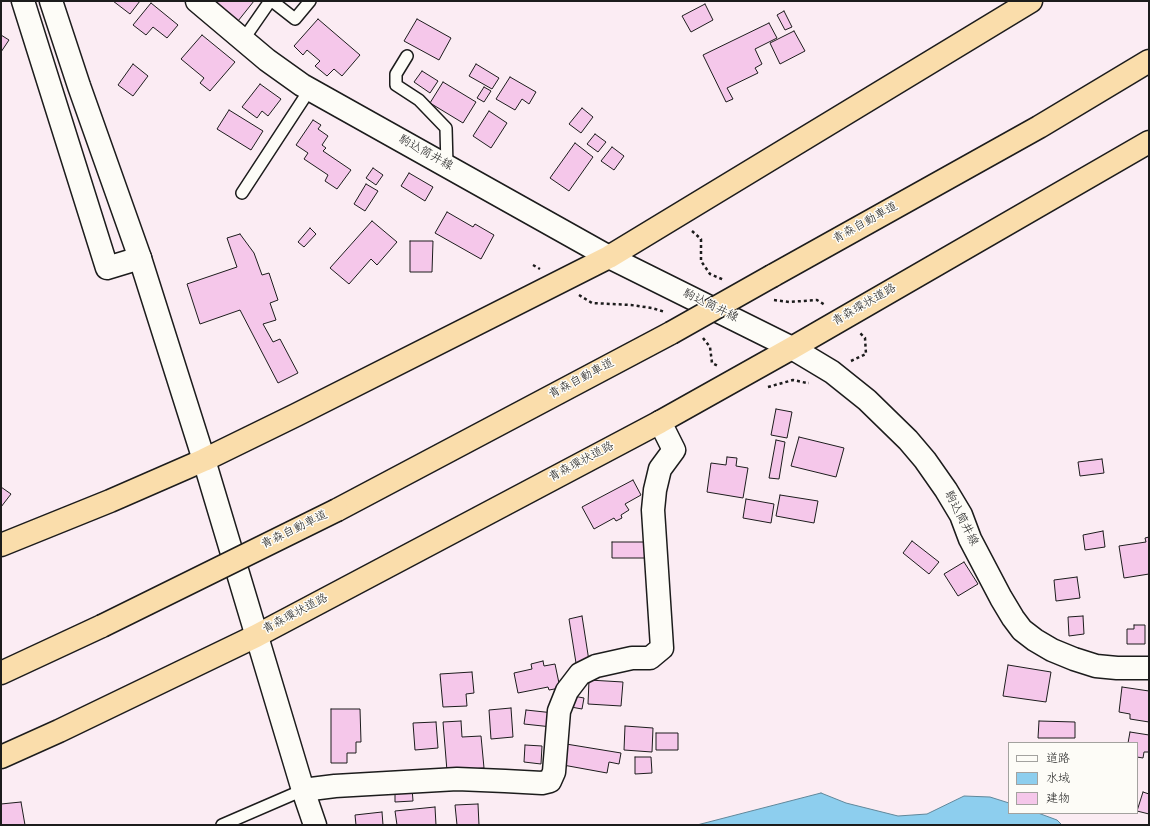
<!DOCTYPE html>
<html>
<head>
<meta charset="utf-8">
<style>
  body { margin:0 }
  #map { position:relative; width:1150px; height:826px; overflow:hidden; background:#fbecf3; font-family:Dekko,"Klee One",sans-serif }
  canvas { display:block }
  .frame { position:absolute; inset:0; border:2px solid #1c1c1c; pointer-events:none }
  .legend { position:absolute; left:1008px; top:742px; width:130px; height:72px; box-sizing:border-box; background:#fdfcf7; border:1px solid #a3a29f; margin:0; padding:5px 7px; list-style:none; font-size:12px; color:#1c1c1c }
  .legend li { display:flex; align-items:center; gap:8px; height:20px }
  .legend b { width:20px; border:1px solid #a3a29f }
</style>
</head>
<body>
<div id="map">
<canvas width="1150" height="826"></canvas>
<div class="frame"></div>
<ul class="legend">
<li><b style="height:5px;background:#fdfcf7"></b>道路</li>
<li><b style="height:11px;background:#8dceee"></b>水域</li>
<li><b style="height:11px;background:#f5c7ea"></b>建物</li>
</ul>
</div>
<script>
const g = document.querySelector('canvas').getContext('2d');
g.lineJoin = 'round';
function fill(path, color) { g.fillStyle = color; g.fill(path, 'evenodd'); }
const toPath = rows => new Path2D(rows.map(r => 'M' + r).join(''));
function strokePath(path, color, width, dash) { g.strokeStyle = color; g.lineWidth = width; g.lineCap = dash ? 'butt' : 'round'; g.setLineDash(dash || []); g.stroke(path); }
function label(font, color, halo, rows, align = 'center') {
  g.font = font + ' Dekko,"Klee One",sans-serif'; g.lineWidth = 3; g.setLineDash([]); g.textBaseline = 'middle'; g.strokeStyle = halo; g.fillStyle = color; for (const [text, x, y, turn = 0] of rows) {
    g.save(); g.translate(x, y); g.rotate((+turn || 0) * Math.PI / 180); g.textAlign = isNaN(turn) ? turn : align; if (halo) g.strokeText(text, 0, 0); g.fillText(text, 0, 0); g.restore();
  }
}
const water = toPath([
  [821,793,846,803,898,816,927,814,964,796,990,797,1009,803,1009,813,1038,813,1057,820,1062,825,697,825,821,793]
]);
fill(water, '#8dceee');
strokePath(water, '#60879a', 1);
const building = toPath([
  [113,1,140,1,130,14,113,1],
  [214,1,254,1,238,21,214,1],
  [151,3,178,25,167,38,153,27,146,35,133,25,151,3],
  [705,4,713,20,691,32,682,16,705,4],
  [784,11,792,27,785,30,777,15,784,11],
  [318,19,360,55,342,76,334,69,327,76,315,66,320,61,307,50,303,55,294,46,318,19],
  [417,19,451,38,439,60,404,41,417,19],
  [769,23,777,38,755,49,762,64,755,68,758,73,727,88,733,99,726,102,703,55,769,23],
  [794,31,805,51,780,64,770,43,794,31],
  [1,35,9,40,1,52,1,35],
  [202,35,235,62,210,91,200,83,204,78,181,59,202,35],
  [133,64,148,76,133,96,118,85,133,64],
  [476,64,499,78,492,89,469,76,476,64],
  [422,71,438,81,430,93,414,82,422,71],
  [510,77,536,92,529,104,522,99,515,110,496,99,510,77],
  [443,82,476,102,463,123,430,103,443,82],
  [260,84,281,99,268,116,262,111,257,118,242,107,260,84],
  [484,87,491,91,484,102,477,98,484,87],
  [582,108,593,117,581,133,569,124,582,108],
  [229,110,263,131,251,150,217,129,229,110],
  [489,111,507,123,491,148,473,136,489,111],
  [313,120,321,125,318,129,328,136,322,145,326,148,323,151,351,170,337,189,325,181,328,175,304,159,308,153,296,145,313,120],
  [595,134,606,142,598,152,587,144,595,134],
  [575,143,593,157,569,191,550,178,575,143],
  [612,147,624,156,614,170,601,161,612,147],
  [373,168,383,175,376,185,366,178,373,168],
  [409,173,433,187,425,201,401,186,409,173],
  [366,184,378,191,365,211,354,204,366,184],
  [447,212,473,227,475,224,494,235,481,259,435,233,447,212],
  [372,221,397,242,377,265,371,259,349,284,330,268,372,221],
  [310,228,316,234,304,247,298,242,310,228],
  [240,234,254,253,262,275,269,273,278,300,270,303,276,320,263,324,273,342,280,339,298,373,278,383,240,310,200,324,187,284,237,267,227,238,240,234],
  [410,241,433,241,432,272,410,272,410,241],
  [776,409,792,412,787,438,771,435,776,409],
  [799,437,844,448,836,477,791,466,799,437],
  [776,440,785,442,779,479,769,478,776,440],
  [727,457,737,458,736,466,748,468,743,498,707,492,711,463,726,465,727,457],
  [1102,459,1104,473,1080,476,1078,462,1102,459],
  [633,480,641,495,625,504,629,510,621,515,622,518,616,521,614,518,594,529,582,507,633,480],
  [1,487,11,494,1,507,1,487],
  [780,495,818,501,814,523,776,516,780,495],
  [746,499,774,504,771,523,743,518,746,499],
  [1103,531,1105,547,1085,550,1083,535,1103,531],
  [1149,537,1149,574,1124,578,1119,546,1146,542,1145,538,1149,537],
  [912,541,939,562,929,574,903,553,912,541],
  [612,542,646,542,646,558,612,558,612,542],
  [964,562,978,584,958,596,944,574,964,562],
  [1077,577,1080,598,1056,601,1054,580,1077,577],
  [582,616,589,661,576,663,569,619,582,616],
  [1083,616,1084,634,1069,636,1068,617,1083,616],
  [1134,625,1145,625,1145,644,1127,644,1127,629,1134,629,1134,625],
  [543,661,544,666,555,664,560,688,549,690,548,687,518,693,514,673,532,669,531,664,543,661],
  [1008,665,1051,672,1046,702,1003,696,1008,665],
  [472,672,474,693,466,694,467,706,443,707,440,674,472,672],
  [589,680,623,682,621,706,588,704,589,680],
  [1122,687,1149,691,1149,722,1130,719,1130,714,1119,712,1122,687],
  [573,696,584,698,582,709,571,707,573,696],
  [511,708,513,737,491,739,489,710,511,708],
  [331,709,360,709,361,742,356,742,356,753,347,753,347,763,331,763,331,709],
  [526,710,554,713,552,727,524,724,526,710],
  [461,721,462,737,481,736,484,768,447,771,443,722,461,721],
  [1039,721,1075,722,1075,738,1038,738,1039,721],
  [436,722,438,748,415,750,413,723,436,722],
  [625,726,653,728,652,752,624,750,625,726],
  [1130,732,1149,735,1149,752,1144,752,1143,758,1137,757,1137,743,1128,743,1130,732],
  [656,733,678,733,678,750,656,750,656,733],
  [566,744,621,753,619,764,609,762,607,773,563,765,566,744],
  [525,745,542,746,541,764,524,762,525,745],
  [635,757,651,757,652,773,635,774,635,757],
  [412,788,413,801,395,802,395,789,412,788],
  [1143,792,1149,794,1149,814,1137,811,1143,792],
  [21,802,25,825,1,825,1,804,21,802],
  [478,804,479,825,457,825,455,805,478,804],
  [435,807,436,825,397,825,395,811,435,807],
  [382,812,383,825,356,825,355,815,382,812]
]);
fill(building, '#f5c7ea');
strokePath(building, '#1c1c1c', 1);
const lane = toPath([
  [272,1,295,19,310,1],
  [243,40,270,1],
  [407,56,396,74,396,85,419,100,446,128,447,166],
  [242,193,310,89],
  [222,825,303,790]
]);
const street = toPath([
  [23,1,107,268,140,258],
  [303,790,335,786,457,779,505,781,542,783,550,781,554,772,559,711,567,691,580,674,596,666,632,658,650,658,662,648,653,510,655,490,660,469,674,450,660,422]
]);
const secondary = toPath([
  [51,1,79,86,140,258,204,460,303,790,315,825],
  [197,1,267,60,302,85,609,257,792,348,832,372,867,400,908,440,925,460,946,490,961,515,970,539,1001,598,1013,618,1022,630,1035,640,1052,650,1074,659,1096,666,1117,668,1149,668]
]);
const highway = toPath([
  [772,276,1039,127,1149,61],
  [337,510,671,333],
  [1,545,110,501,204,460,296,415,609,257,1031,1],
  [1,673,102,626],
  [1,757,59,731,256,636,660,422,792,348,1149,142]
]);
strokePath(lane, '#1c1c1c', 14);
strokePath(street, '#1c1c1c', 25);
strokePath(secondary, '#1c1c1c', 25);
strokePath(highway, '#1c1c1c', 25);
strokePath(toPath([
  [692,231,701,239,701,261,710,274,724,280],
  [533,265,540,269],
  [579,295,592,303,631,305,652,308,665,312],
  [774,300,789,302,817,300,825,305],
  [703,338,710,347,712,363,718,366],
  [851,361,866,354,865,338,860,333],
  [768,387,793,380,807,383,809,383]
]), '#1c1c1c', 2.5, [3, 3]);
strokePath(lane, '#fdfcf7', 11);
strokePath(street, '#fdfcf7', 22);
strokePath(secondary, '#fdfcf7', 22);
strokePath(highway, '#faddab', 22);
const highwayBridge = toPath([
  [671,333,772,276],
  [102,626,337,510]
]);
strokePath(highwayBridge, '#1c1c1c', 25, []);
strokePath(highwayBridge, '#faddab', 22);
label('12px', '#1c1c1c', '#fdfcf7', [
  ["駒込筒井線",425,154,29],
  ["青森自動車道",866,224,-29],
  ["青森環状道路",865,306,-30],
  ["駒込筒井線",710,307,26],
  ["青森自動車道",582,380,-28],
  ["青森環状道路",582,463,-28],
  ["駒込筒井線",960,519,63],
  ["青森自動車道",295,531,-26],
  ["青森環状道路",296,615,-28]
]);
</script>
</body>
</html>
